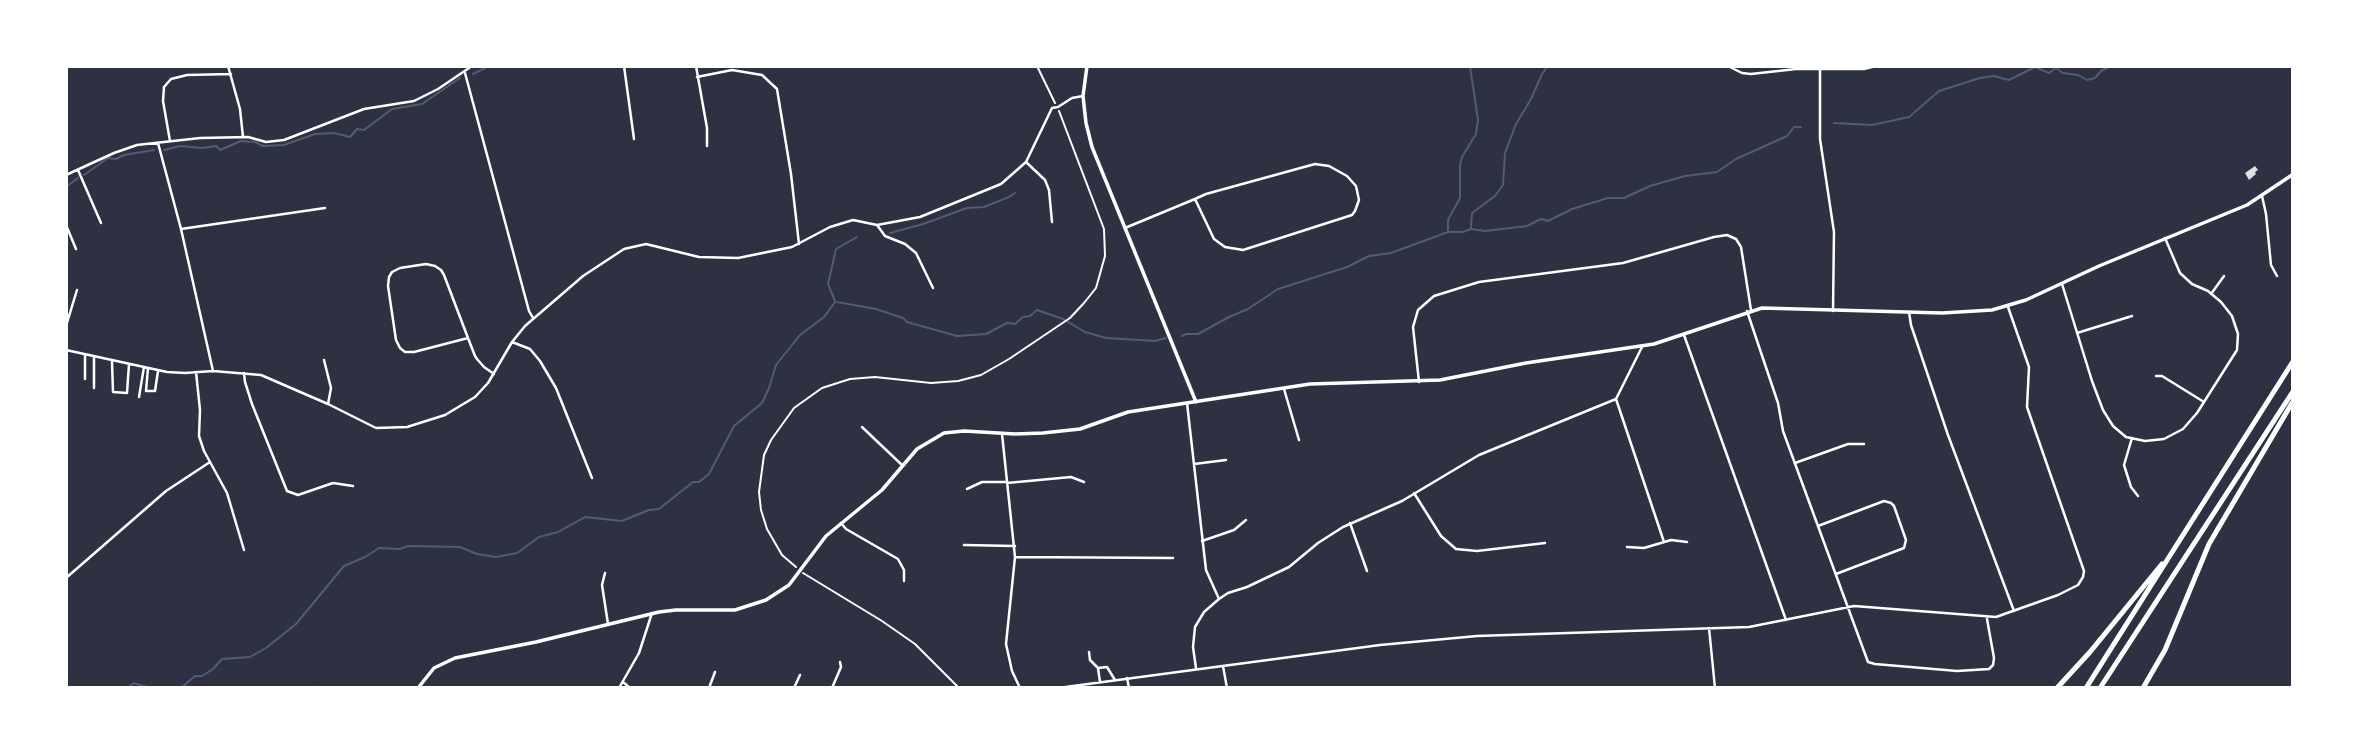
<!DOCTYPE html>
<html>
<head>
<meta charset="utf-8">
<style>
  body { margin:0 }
  #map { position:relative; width:2359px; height:754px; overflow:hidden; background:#2d3142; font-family:Poppins,sans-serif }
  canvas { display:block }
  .frame { position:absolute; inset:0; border:68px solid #fff; pointer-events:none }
</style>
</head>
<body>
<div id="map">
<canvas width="2359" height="754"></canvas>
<div class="frame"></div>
</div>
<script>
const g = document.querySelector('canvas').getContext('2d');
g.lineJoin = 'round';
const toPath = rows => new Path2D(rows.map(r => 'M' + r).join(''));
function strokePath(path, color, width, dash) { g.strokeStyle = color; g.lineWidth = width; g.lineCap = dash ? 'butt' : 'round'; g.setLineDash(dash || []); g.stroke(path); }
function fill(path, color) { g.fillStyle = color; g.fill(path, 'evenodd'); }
strokePath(toPath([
  [473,74,489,66],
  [1834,123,1872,125,1909,117,1939,91,1980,78,1994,76,2009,80,2035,67,2049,73,2056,68,2063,73,2078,75,2087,80,2095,78,2101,71,2111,66],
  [164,150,180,146,203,148,216,146,220,150,241,141,255,142,263,146,284,145,315,134,334,133,350,137,357,129,364,130,392,109,422,104,460,78],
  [84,175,108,158,116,159,124,155,154,150],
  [66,187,78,178],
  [1471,228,1472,213,1495,196,1503,185,1505,153,1516,124,1531,99,1542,74,1548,66],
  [1448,231,1448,220,1460,198,1460,165,1462,157,1476,134,1478,120,1470,66],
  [890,233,923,224,967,208,984,207,1009,197,1015,193],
  [835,301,828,284,836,249,857,237],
  [837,302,876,309,903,318,907,322,957,336,986,334,1007,323,1015,324,1023,317,1030,316,1037,310,1063,319,1085,332,1106,338,1155,341,1166,338],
  [1182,336,1186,334,1198,334,1229,317,1248,309,1278,289,1347,267,1369,256,1391,253,1448,232,1463,232,1471,229,1485,231,1527,226,1541,219,1548,221,1572,209,1608,198,1624,198,1650,186,1685,176,1717,172,1736,159,1787,136,1794,127,1801,127],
  [127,688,134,683,150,688],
  [181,688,195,676,202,676,213,669,222,659,250,657,266,648,296,624,344,566,365,557,379,548,400,549,408,546,460,547,477,554,496,557,517,553,539,537,558,532,585,517,622,521,649,510,659,509,693,482,699,482,709,474,734,426,762,403,769,388,776,365,800,335,824,317,835,302]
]), '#4f5d75', 2);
fill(toPath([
  [2255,166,2258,170,2255,172,2256,174,2249,180,2245,173]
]), '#e0e0e3');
strokePath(toPath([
  [1037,66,1055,103],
  [796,567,782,555,767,529,761,510,759,492,764,455,771,440,794,408,822,388,850,379,875,377,931,383,958,381,981,375,1009,359,1070,318,1084,303,1096,288,1105,256,1104,229,1059,111],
  [803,573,882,621,915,644,959,688]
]), '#fff', 2);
strokePath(toPath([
  [228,66,240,109,243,137],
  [624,66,634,139],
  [696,66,707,128,707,146],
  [1728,66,1742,73,1751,74,1796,69,1864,69,1876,66],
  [1820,69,1820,139,1834,232,1833,311],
  [465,73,529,311,533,318],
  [697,77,732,70,762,75,777,89,791,174,799,244],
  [170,141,163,101,164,87,171,79,187,75,231,74],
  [158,143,181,229,213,371],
  [1026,162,1045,180,1049,190,1052,222],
  [78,170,101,223],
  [66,175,114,153,137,145,200,138,248,137,266,142,284,140,364,109,414,101,438,89,472,66],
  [2262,196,2266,214,2271,265,2277,276],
  [66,225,76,249],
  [877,225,885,236,905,244,916,253,933,288],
  [1125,228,1195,199,1206,194,1315,164,1329,166,1347,176,1356,186,1359,200,1355,211,1352,215,1243,250,1225,247,1214,239,1195,199],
  [181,229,325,208],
  [2062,284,2092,381,2103,410,2113,426,2126,437,2145,441,2164,439,2183,429,2197,413,2237,350,2238,334,2232,316,2221,302,2208,291,2192,284,2180,273,2165,238],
  [2211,294,2224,276],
  [1747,311,1778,403,1783,431,1868,662,1875,664,1957,671,1989,669,1993,665,1994,658,1987,619],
  [1909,312,1911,325,1948,435,2014,611],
  [66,326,77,290],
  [2077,333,2132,316],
  [1684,335,1786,620],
  [468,338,414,352,405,352,400,348,396,340,388,286,389,277,392,272,400,268,426,264,435,266,441,270,444,275,468,338,475,356,477,359,484,367,494,374],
  [512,342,530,349,540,361,556,388,592,478],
  [66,350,167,372,185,373,213,371,261,375,328,404,376,428,407,427,445,415,475,397,488,383,512,342,525,326,583,276,624,249,646,244,699,257,738,258,792,247,830,227,853,220,877,225,920,217,1001,184,1026,162,1052,108,1058,107,1072,98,1083,96],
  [85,355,85,379],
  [324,360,331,388,328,404],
  [112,362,113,392,127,393,129,364],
  [148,368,146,391,155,391,158,371],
  [196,372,200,410,199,436,204,451,227,493,244,550],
  [244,373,245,382,252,404,287,491,298,495,333,483,353,486],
  [2156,376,2162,376,2204,402],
  [1419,382,1413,327,1418,310,1434,296,1479,282,1623,263,1714,237,1727,235,1736,239,1741,247,1751,310],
  [94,388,94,357],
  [1284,389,1299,440],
  [139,397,144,367],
  [1616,399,1664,542],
  [1187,403,1206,570,1219,599],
  [862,427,903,466],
  [1002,434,1015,557,1006,644,1012,671,1020,688],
  [2132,438,2124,465,2131,487,2138,496],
  [1795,463,1848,444,1864,444],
  [1194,464,1226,460],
  [1007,483,1071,477,1084,482],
  [967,489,982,482,1007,482],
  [1414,493,1441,536,1456,549,1477,551,1545,543],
  [841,523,846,529,898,559,904,570,904,581],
  [1350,523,1367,571],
  [1818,526,1884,501,1891,503,1894,506,1906,540,1904,548,1836,574],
  [1202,541,1234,530,1246,520],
  [964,545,1015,546],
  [1627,547,1644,548,1671,540,1687,542],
  [1015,557,1173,558],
  [605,573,602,585,608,624],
  [66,578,166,491,210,462],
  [1709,628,1715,688],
  [1089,652,1090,660,1098,668,1100,682],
  [1223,666,1227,688],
  [1098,668,1107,667,1115,680],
  [1196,668,1193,647,1195,627,1204,612,1219,599,1228,593,1247,587,1289,567,1318,543,1343,527,1402,501,1479,455,1616,399,1642,347],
  [1127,678,1129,688],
  [623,682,630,688],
  [317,688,319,687],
  [619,688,639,653,652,613],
  [709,688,715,672],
  [794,688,800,675],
  [832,688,841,667,840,662],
  [1058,688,1380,645,1477,636,1749,627,1854,606,1996,617,2058,595,2078,585,2083,577,2084,571,2027,407,2029,367,2008,307]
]), '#fff', 2.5);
strokePath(toPath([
  [1087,66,1083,96,1086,123,1092,147,1196,402],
  [418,688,434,668,455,658,536,642,659,612,676,610,735,610,766,600,789,585,826,536,882,490,917,449,944,433,964,431,1015,434,1043,433,1080,429,1128,412,1310,384,1440,380,1526,363,1654,344,1762,308,1942,313,1992,310,2026,300,2099,266,2247,205,2292,175]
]), '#fff', 3.5);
strokePath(toPath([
  [2057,688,2090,652,2162,564],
  [2086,688,2292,363],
  [2100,688,2292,393],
  [2143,688,2165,650,2209,544,2292,403]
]), '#fff', 5);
</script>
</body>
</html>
